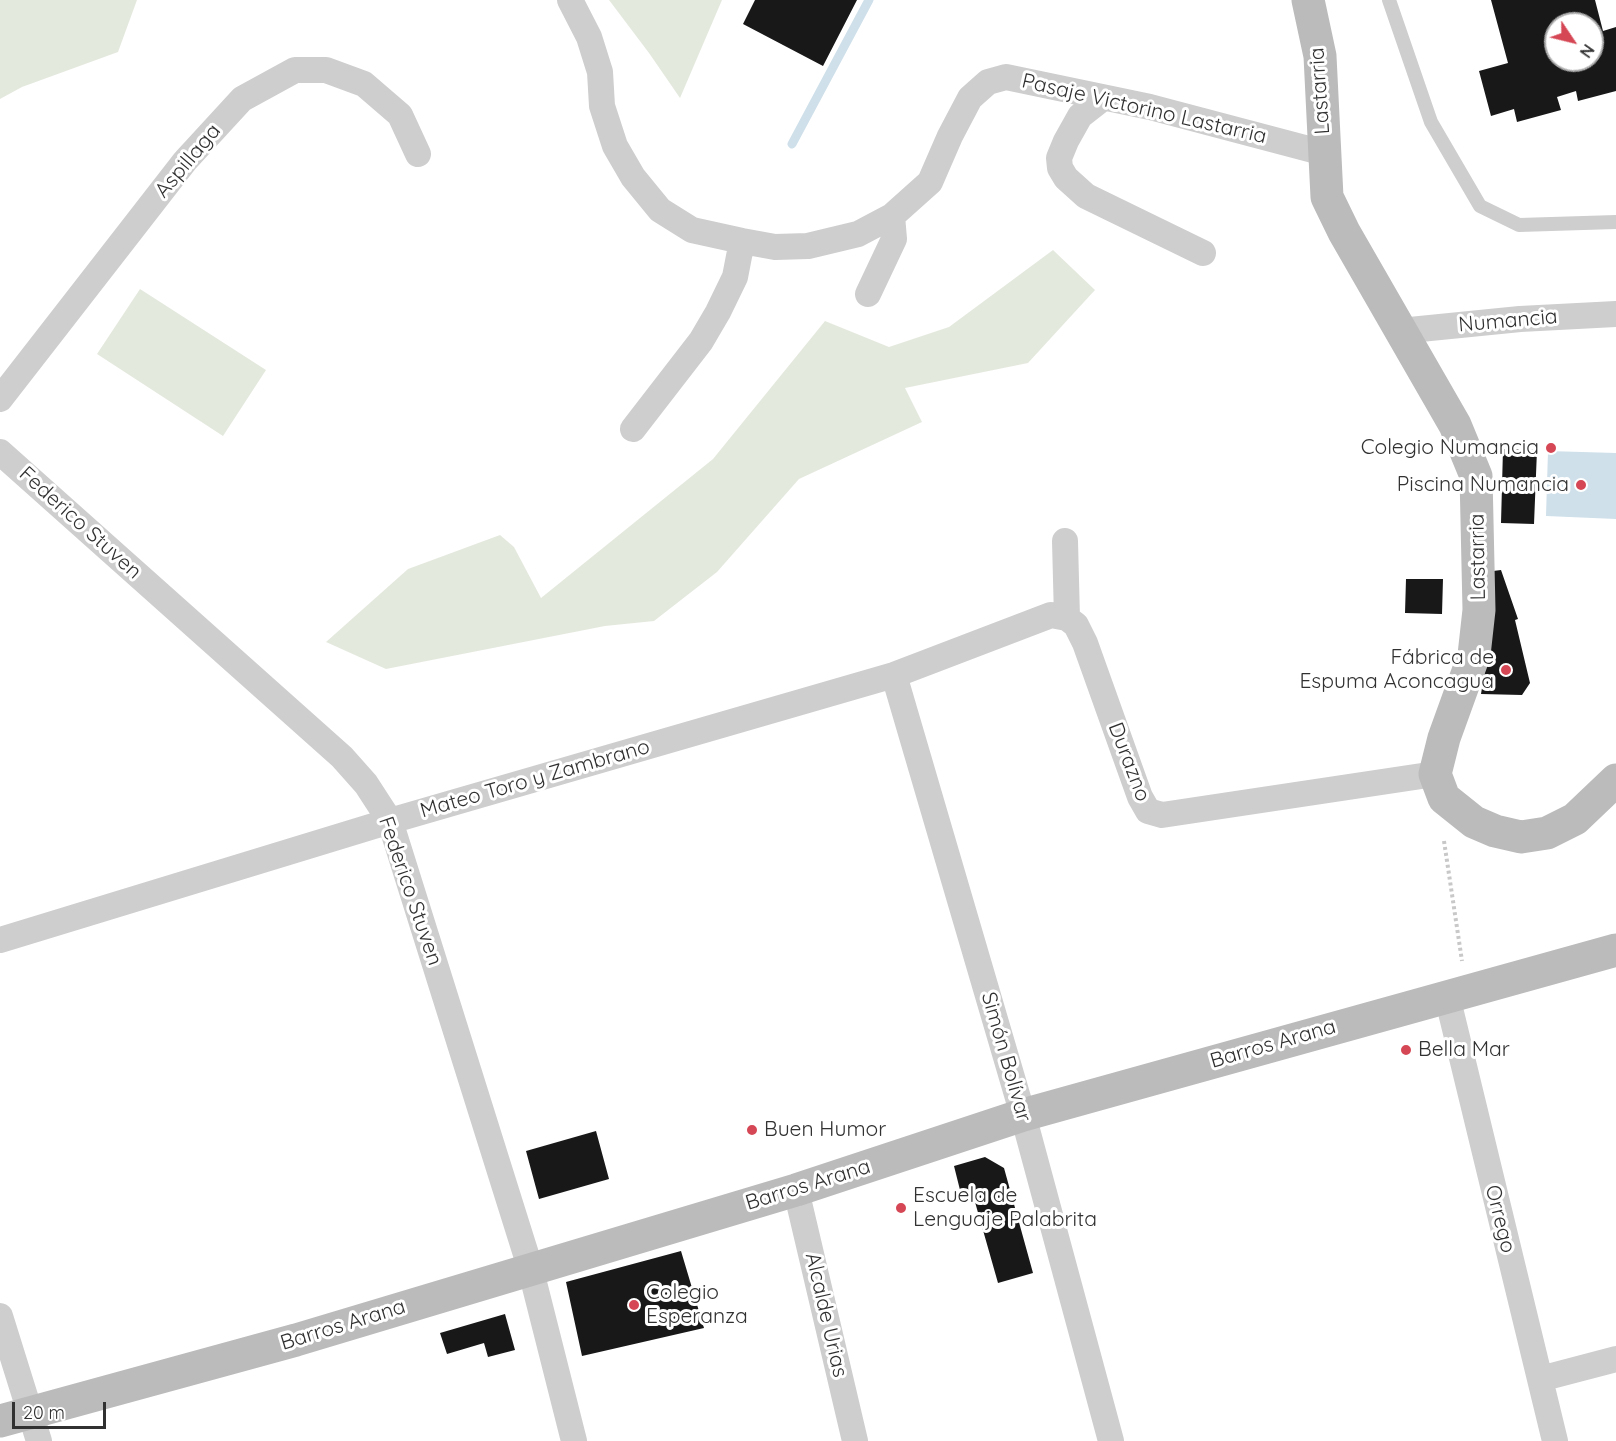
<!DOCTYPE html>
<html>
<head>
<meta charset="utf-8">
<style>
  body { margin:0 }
  #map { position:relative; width:1616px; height:1441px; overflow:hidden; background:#fff; font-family:Quicksand,sans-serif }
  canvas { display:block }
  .north { position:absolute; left:1544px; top:12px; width:60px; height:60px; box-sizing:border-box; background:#fff; border:2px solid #adadad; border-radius:50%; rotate:125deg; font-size:16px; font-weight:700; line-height:24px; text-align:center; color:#313131 }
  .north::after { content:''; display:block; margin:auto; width:21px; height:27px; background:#d54754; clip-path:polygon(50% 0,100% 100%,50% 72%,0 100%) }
  .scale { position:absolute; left:12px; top:1402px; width:94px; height:27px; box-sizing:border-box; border:3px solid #313131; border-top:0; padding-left:8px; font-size:18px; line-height:21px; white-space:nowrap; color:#313131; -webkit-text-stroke:4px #fff; paint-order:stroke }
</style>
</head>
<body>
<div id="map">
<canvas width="1616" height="1441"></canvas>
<div class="north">N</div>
<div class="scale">20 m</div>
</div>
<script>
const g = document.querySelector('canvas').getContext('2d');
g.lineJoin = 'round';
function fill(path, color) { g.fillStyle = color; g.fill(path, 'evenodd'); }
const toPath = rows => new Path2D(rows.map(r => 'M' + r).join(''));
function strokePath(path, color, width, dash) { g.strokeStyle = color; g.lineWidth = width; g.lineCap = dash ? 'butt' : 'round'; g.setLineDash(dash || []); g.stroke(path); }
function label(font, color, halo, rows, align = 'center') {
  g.font = font + ' Quicksand,sans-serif'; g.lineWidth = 6; g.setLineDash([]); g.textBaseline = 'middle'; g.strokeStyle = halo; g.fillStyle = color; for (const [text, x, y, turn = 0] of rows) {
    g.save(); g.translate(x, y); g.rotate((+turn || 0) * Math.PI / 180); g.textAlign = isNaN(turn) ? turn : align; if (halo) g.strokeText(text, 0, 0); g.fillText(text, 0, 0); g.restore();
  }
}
fill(toPath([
  [0,0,137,0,118,52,22,87,0,99],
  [609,0,722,0,680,98,649,53],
  [1053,250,1095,290,1028,363,905,388,922,422,799,479,717,572,654,621,605,626,386,669,326,642,408,569,500,535,514,547,541,598,713,459,825,321,889,347,949,327],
  [140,289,266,370,223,436,97,354]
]), '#e4e9de');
fill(toPath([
  [1548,451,1616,453,1616,519,1546,516]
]), '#cfe0ea');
strokePath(toPath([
  [792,144,869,0]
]), '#cfe0ea', 9);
fill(toPath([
  [755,0,857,0,823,66,743,24],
  [1491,0,1595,0,1603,31,1616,27,1616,91,1578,101,1576,91,1557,97,1561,110,1517,122,1514,109,1491,116,1479,71,1508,63],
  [1556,24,1592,24,1592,60,1556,60],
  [1503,449,1537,450,1534,524,1501,523],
  [1501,570,1518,619,1515,620,1530,683,1522,695,1481,694,1487,657,1485,572],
  [1406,579,1443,579,1442,614,1405,613],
  [596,1131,609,1179,539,1199,526,1151],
  [985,1157,1004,1168,1033,1273,998,1283,973,1195,962,1198,954,1166],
  [681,1251,704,1328,582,1356,566,1282],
  [505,1314,515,1350,488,1357,484,1343,447,1354,440,1333]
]), '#181818');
strokePath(toPath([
  [1444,841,1462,961]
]), '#c8c8c8', 4, [3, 3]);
strokePath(toPath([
  [1389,0,1431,122,1480,206,1519,225,1616,222]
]), '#cecece', 14);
strokePath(toPath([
  [570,0,589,37,600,72,602,106,615,146,633,177,660,210,692,230,742,241,775,247,808,246,858,234,892,216,930,182,950,136,970,98,988,82,1006,77,1150,107,1324,153],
  [1103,98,1080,116,1066,141,1059,158,1060,168,1066,178,1086,196,1203,253],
  [868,294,894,239,892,216],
  [1400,331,1520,319,1616,314],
  [0,399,185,161,242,99,295,70,326,70,364,84,400,115,418,154],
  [633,429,701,341,718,312,735,277,742,241],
  [0,452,342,757,366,784,390,821,530,1267,574,1441],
  [1065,541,1067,618,1076,625,1085,643,1140,797,1148,811,1162,815,1435,774],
  [894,675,1023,1115,1111,1441],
  [0,940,390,821,894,675,1051,615,1067,618],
  [1447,996,1555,1441],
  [796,1190,855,1441],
  [0,1316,39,1441],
  [1540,1379,1616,1359]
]), '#cecece', 26);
strokePath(toPath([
  [1308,0,1320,56,1327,197,1344,232,1455,425,1476,476,1479,610,1474,655,1444,738,1435,774,1444,798,1474,822,1495,831,1521,837,1547,833,1575,819,1616,780],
  [0,1421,296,1340,796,1190,1023,1115,1616,950]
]), '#bbb', 33);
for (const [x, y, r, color] of [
  [1551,448,6,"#d54754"],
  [1581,485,6,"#d54754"],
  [1506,670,6,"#d54754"],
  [1406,1050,6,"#d54754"],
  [752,1130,6,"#d54754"],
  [901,1208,6,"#d54754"],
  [634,1305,6,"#d54754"]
]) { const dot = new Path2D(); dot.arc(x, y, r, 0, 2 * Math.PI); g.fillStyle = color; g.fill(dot); strokePath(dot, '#fff', 2); }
label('21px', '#313131', '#fff', [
  ["Lastarria",1320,91,-94],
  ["Pasaje Victorino Lastarria",1144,109,13],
  ["Aspillaga",188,161,-50],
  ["Numancia",1508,321,-5],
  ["Federico Stuven",80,523,42],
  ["Lastarria",1478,557,-91],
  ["Durazno",1129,762,69],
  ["Mateo Toro y Zambrano",535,779,-16],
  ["Federico Stuven",410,891,71],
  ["Barros Arana",1273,1044,-16],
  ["Simón Bolívar",1006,1057,74],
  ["Barros Arana",808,1185,-17],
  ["Orrego",1500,1219,76],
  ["Alcalde Urias",826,1315,77],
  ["Barros Arana",343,1325,-17]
]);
label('21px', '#313131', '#fff', [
  ["Colegio Numancia",1539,448,"right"],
  ["Piscina Numancia",1569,485,"right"],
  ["Fábrica de",1494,658,"right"],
  ["Espuma Aconcagua",1494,682,"right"],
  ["Bella Mar",1418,1050],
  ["Buen Humor",764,1130],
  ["Escuela de",913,1196],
  ["Lenguaje Palabrita",913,1220],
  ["Colegio",646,1293],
  ["Esperanza",646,1317]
], 'left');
</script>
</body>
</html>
